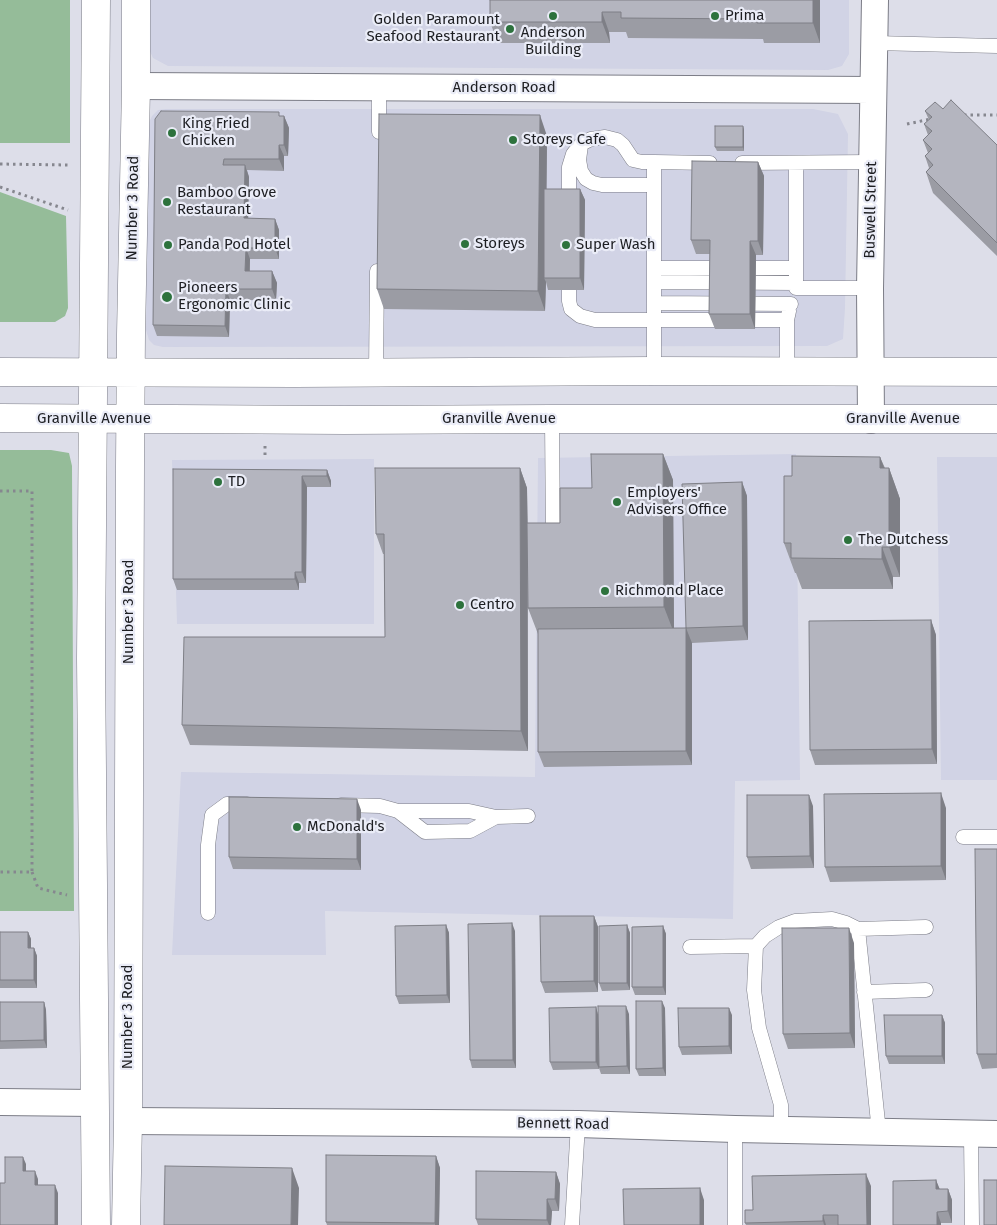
<!DOCTYPE html>
<html>
<head>
<meta charset="utf-8">
<style>
  body { margin:0 }
  canvas { display:block; background:#dddee9 }
</style>
</head>
<body>
<canvas width="997" height="1225"></canvas>
<script>
const g = document.querySelector('canvas').getContext('2d');
g.lineJoin = 'round';
function fill(path, color) { g.fillStyle = color; g.fill(path, 'evenodd'); }
const toPath = rows => new Path2D(rows.map(r => 'M' + r).join(''));
function strokePath(path, color, width, dash) { g.strokeStyle = color; g.lineWidth = width; g.lineCap = dash ? 'butt' : 'round'; g.setLineDash(dash || []); g.stroke(path); }
function label(font, color, halo, rows, align = 'center') {
  g.font = font + ' "Fira Sans",sans-serif'; g.lineWidth = 4.5; g.setLineDash([]); g.textBaseline = 'middle'; g.strokeStyle = halo; g.fillStyle = color; for (const [text, x, y, turn = 0] of rows) {
    g.save(); g.translate(x, y); g.rotate((+turn || 0) * Math.PI / 180); g.textAlign = isNaN(turn) ? turn : align; if (halo) g.strokeText(text, 0, 0); g.fillText(text, 0, 0); g.restore();
  }
}
fill(toPath([
  [147,0,849,0,849,54,842,66,828,70,168,66,153,58,146,43],
  [166,109,813,109,838,114,848,134,845,308,843,339,827,346,163,347,154,345,149,340,146,330,148,125,152,116,158,110],
  [796,454,800,780,735,781,733,919,325,911,326,955,172,955,181,772,535,777,538,458],
  [937,457,997,457,997,780,941,780],
  [374,459,374,624,177,624,172,460]
]), '#d1d3e5');
fill(toPath([
  [0,0,70,0,70,143,0,143],
  [0,192,66,216,68,308,65,316,55,322,0,322],
  [0,450,51,450,69,453,72,466,74,911,0,911]
]), '#95bc99');
const lane = toPath([
  [874,43,997,46],
  [379,132,379,88],
  [581,145,579,160,581,171,586,179,593,183,602,185,654,185],
  [742,163,872,162],
  [796,163,796,288,870,288],
  [569,200,569,167,573,154,581,144,591,139,605,137,617,140,623,145,633,160,642,162,654,162],
  [654,268,796,268],
  [654,282,796,283],
  [569,290,569,301,571,309,580,316,595,320,787,320],
  [654,303,791,304],
  [654,371,654,162,710,163],
  [787,371,787,320,789,311],
  [376,372,377,271],
  [552,419,553,541],
  [341,805,380,806,398,811,425,832,470,831,496,817],
  [398,811,469,811,496,817,528,816],
  [963,837,997,837],
  [208,913,208,845,212,815,227,804,247,804],
  [858,929,926,927],
  [690,947,756,946],
  [864,992,926,990],
  [735,1129,735,1225],
  [781,1130,781,1105,759,1028,754,990,756,946,765,936,779,927,795,921,832,919,846,923,858,929,879,1132],
  [971,1134,972,1225],
  [572,1225,578,1124]
]);
const street = toPath([
  [136,86,873,90],
  [871,420,870,288,875,0],
  [0,1102,95,1103],
  [128,1121,578,1124,735,1129,997,1134]
]);
const secondary = toPath([
  [0,372,295,373,654,371,997,372],
  [0,418,344,420,552,419,997,419],
  [96,1225,91,658,96,0],
  [126,1225,128,1121,130,465,131,334,136,86,136,0]
]);
strokePath(lane, '#7c7d87', 15);
strokePath(street, '#7c7d87', 28);
strokePath(secondary, '#7c7d87', 29);
strokePath(toPath([
  [964,115,997,115],
  [907,124,931,119],
  [0,164,69,165],
  [0,187,68,210],
  [265,446,265,457],
  [0,491,32,491,32,872,0,872],
  [32,872,38,888,67,895]
]), '#86878f', 3, [2.5, 4]);
strokePath(lane, '#fff', 14);
strokePath(street, '#fff', 26);
strokePath(secondary, '#fff', 28);
fill(toPath([
  [490,0,820,0,820,43,764,43,763,39,628,38,626,32,609,32,610,43,498,43,490,22],
  [943,109,997,145,997,256,933,193,926,172,929,168,925,156,928,153,923,140,928,135,924,124,929,120,925,111],
  [284,116,289,128,288,156,284,156,284,171,247,170,249,177,248,218,275,219,279,230,279,259,250,259,250,271,272,271,277,283,276,300,230,300,229,337,157,336,153,325,155,119],
  [743,126,744,130,744,151,717,151,715,147],
  [547,136,546,189,580,189,585,200,584,290,548,290,546,282,545,311,384,309,377,289],
  [758,162,764,176,763,255,756,255,755,329,715,329,709,314,710,254,696,254,691,240],
  [663,454,673,480,674,628,686,628,692,643,692,765,544,767,538,752,538,634,528,608,528,751,190,745,182,725,385,637,384,554,383,554,376,534,520,468,527,488,528,523,560,523,592,488],
  [880,457,885,468,889,468,900,499,900,577,893,577,893,589,802,589,796,573,795,573,784,543,792,476],
  [173,469,327,470,331,481,331,487,307,487,306,583,299,583,299,590,177,590,173,579],
  [742,482,747,496,748,640,692,643,686,628],
  [931,620,936,635,937,764,815,765,810,750],
  [813,806,814,868,751,869,747,857],
  [946,808,946,880,830,882,825,867],
  [361,810,361,870,233,869,229,857],
  [997,849,997,1068,982,1069,977,1054],
  [594,916,598,927,598,992,545,993,541,982],
  [446,925,449,933,450,1003,399,1004,396,996],
  [627,925,630,933,630,990,602,991,599,983],
  [663,926,666,934,666,995,635,995,632,987],
  [515,931,516,1068,472,1068,470,1060],
  [0,932,28,932,31,939,31,948,34,948,37,956,37,988,0,988],
  [854,943,855,1048,788,1049,783,1034],
  [0,1002,44,1002,46,1010,47,1048,0,1049],
  [596,1007,598,1014,629,1014,630,1074,601,1074,599,1068,599,1069,553,1070,550,1062],
  [665,1008,666,1076,639,1076,636,1069],
  [732,1015,732,1054,682,1055,679,1047],
  [942,1015,945,1023,945,1064,889,1064,886,1056],
  [436,1156,440,1168,439,1225,327,1225,326,1222],
  [556,1172,560,1184,559,1211,552,1211,551,1225,478,1225,476,1219],
  [936,1180,939,1189,948,1189,952,1200,952,1223,941,1223,941,1225,893,1225],
  [871,1186,871,1225,746,1225,745,1223,753,1210]
]), '#9b9ca4');
fill(toPath([
  [813,0,820,0,820,43,813,23],
  [602,12,609,32,610,43,602,22],
  [540,115,547,136,546,278,544,278,546,282,545,311,538,291],
  [284,116,289,128,288,156,284,145],
  [743,126,744,130,744,151,743,147],
  [279,145,284,156,284,171,279,159],
  [758,162,764,176,763,255,758,241],
  [245,165,249,177,248,230,244,218],
  [580,189,585,200,584,290,580,278],
  [275,219,279,230,279,259,275,248],
  [750,241,756,255,755,329,750,314],
  [246,248,250,259,249,283,245,271],
  [272,271,277,283,276,300,272,289],
  [226,289,230,300,229,337,225,326],
  [663,454,673,480,674,633,664,607],
  [880,457,889,480,889,468,900,499,900,577,889,547,880,468],
  [520,468,527,488,528,751,521,731],
  [327,470,331,481,331,487,327,476],
  [302,476,307,487,306,583,302,572],
  [742,482,747,496,748,640,743,626],
  [882,547,893,577,893,589,882,559],
  [295,572,299,583,299,590,295,579],
  [931,620,936,635,937,764,932,749],
  [686,628,692,643,692,765,686,751],
  [941,793,946,808,946,880,941,866],
  [809,795,813,806,814,868,810,856],
  [357,799,361,810,361,870,357,859],
  [594,916,598,927,598,992,594,981],
  [512,923,515,931,516,1068,513,1060],
  [446,925,449,933,450,1003,447,995],
  [627,925,630,933,630,990,627,983],
  [663,926,666,934,666,995,663,987],
  [849,928,854,943,855,1048,850,1033],
  [28,932,31,939,31,956,28,948],
  [34,948,37,956,37,988,34,980],
  [662,1001,665,1008,666,1076,663,1068],
  [44,1002,46,1010,47,1048,44,1040],
  [626,1006,629,1014,630,1074,627,1066],
  [596,1007,598,1015,599,1069,596,1062],
  [729,1008,732,1015,732,1054,729,1046],
  [942,1015,945,1023,945,1064,942,1056],
  [436,1156,440,1168,439,1225,435,1225,435,1223],
  [23,1157,26,1164,26,1179,23,1171],
  [292,1168,299,1188,298,1225,291,1225],
  [35,1171,38,1179,38,1193,35,1185],
  [556,1172,560,1184,559,1211,555,1199],
  [866,1174,871,1186,871,1225,867,1225],
  [936,1180,941,1192,936,1189],
  [55,1185,58,1193,58,1225,55,1225],
  [700,1188,704,1200,704,1225,700,1225],
  [948,1189,952,1200,952,1223,948,1211],
  [547,1199,552,1211,551,1225,549,1225,547,1220],
  [937,1212,941,1223,941,1225,937,1225],
  [823,1215,826,1225,824,1225,823,1221]
]), '#7e7f86');
const building = toPath([
  [490,0,813,0,813,23,757,23,757,19,621,18,621,12,602,12,602,22,490,22,490,0],
  [951,100,997,145,997,243,926,172,933,165,925,156,932,149,923,140,932,131,924,124,932,117,925,111,935,102,943,109,951,100],
  [161,111,279,112,279,116,284,116,284,145,279,145,279,159,224,159,223,165,245,165,244,218,275,219,275,248,246,248,245,271,272,271,272,289,226,289,225,326,153,325,155,119,161,111],
  [379,114,540,115,538,291,377,289,379,114],
  [715,126,743,126,743,147,715,147,715,126],
  [692,161,758,162,758,241,750,241,750,314,709,314,710,240,691,240,692,161],
  [544,189,580,189,580,278,544,278,544,189],
  [591,454,663,454,664,607,528,608,527,523,560,523,560,488,592,488,591,454],
  [792,456,880,457,880,468,889,468,889,547,882,547,882,559,791,558,791,543,784,543,784,476,792,476,792,456],
  [375,468,520,468,521,731,182,725,184,637,385,637,384,534,376,534,375,468],
  [173,469,327,470,327,476,302,476,302,572,295,572,295,579,173,579,173,469],
  [742,482,743,626,686,628,682,484,742,482],
  [931,620,932,749,810,750,809,621,931,620],
  [686,628,686,751,538,752,538,629,686,628],
  [941,793,941,866,825,867,824,794,941,793],
  [747,795,809,795,810,856,747,857,747,795],
  [229,797,357,799,357,859,229,857,229,797],
  [975,849,997,849,997,1054,977,1054,975,849],
  [540,916,594,916,594,981,541,982,540,916],
  [512,923,513,1060,470,1060,468,924,512,923],
  [446,925,447,995,396,996,395,926,446,925],
  [627,925,627,983,599,983,599,926,627,925],
  [663,926,663,987,632,987,632,927,663,926],
  [782,928,849,928,850,1033,783,1034,782,928],
  [0,932,28,932,28,948,34,948,34,980,0,980,0,932],
  [636,1001,662,1001,663,1068,636,1069,636,1001],
  [0,1002,44,1002,44,1040,0,1041,0,1002],
  [598,1006,626,1006,627,1066,599,1067,598,1006],
  [596,1007,596,1062,550,1062,549,1008,596,1007],
  [678,1008,729,1008,729,1046,679,1047,678,1008],
  [884,1015,942,1015,942,1056,886,1056,884,1015],
  [326,1155,436,1156,435,1223,326,1222,326,1155],
  [5,1157,23,1157,23,1171,35,1171,35,1185,55,1185,55,1225,0,1225,0,1183,5,1183,5,1157],
  [165,1166,292,1168,291,1225,164,1225,165,1166],
  [476,1171,556,1172,555,1199,547,1199,547,1220,476,1219,476,1171],
  [866,1174,867,1225,838,1225,838,1215,823,1215,823,1221,745,1223,745,1210,753,1210,752,1176,866,1174],
  [936,1180,936,1189,948,1189,948,1211,937,1212,937,1225,893,1225,893,1181,936,1180],
  [984,1180,997,1180,997,1225,984,1225,984,1180],
  [700,1188,700,1225,624,1225,623,1189,700,1188]
]);
fill(building, '#b4b5bf');
strokePath(building, '#7e7f86', 1);
for (const [x, y, r, color] of [
  [553,16,5,"#2d723d"],
  [715,16,5,"#2d723d"],
  [510,29,5,"#2d723d"],
  [172,133,5,"#2d723d"],
  [513,140,5,"#2d723d"],
  [167,202,5,"#2d723d"],
  [465,244,5,"#2d723d"],
  [168,245,5,"#2d723d"],
  [566,245,5,"#2d723d"],
  [167,297,6,"#2d723d"],
  [218,482,5,"#2d723d"],
  [617,502,5,"#2d723d"],
  [848,540,5,"#2d723d"],
  [605,591,5,"#2d723d"],
  [460,605,5,"#2d723d"],
  [297,827,5,"#2d723d"]
]) { const dot = new Path2D(); dot.arc(x, y, r, 0, 2 * Math.PI); g.fillStyle = color; g.fill(dot); strokePath(dot, '#eaecf7', 2); }
label('15px', '#1d1e22', '#eaecf7', [
  ["Prima",725,16],
  ["Golden Paramount",500,20,"right"],
  ["Seafood Restaurant",500,37,"right"],
  ["Anderson",553,33,"center"],
  ["Building",553,50,"center"],
  ["King Fried",182,124],
  ["Chicken",182,141],
  ["Storeys Cafe",523,140],
  ["Bamboo Grove",177,193],
  ["Restaurant",177,210],
  ["Storeys",475,244],
  ["Panda Pod Hotel",178,245],
  ["Super Wash",576,245],
  ["Pioneers",178,288],
  ["Ergonomic Clinic",178,305],
  ["TD",228,482],
  ["Employers'",627,493],
  ["Advisers Office",627,510],
  ["The Dutchess",858,540],
  ["Richmond Place",615,591],
  ["Centro",470,605],
  ["McDonald's",307,827]
], 'left');
label('15px', '#1d1e22', '#eaecf7', [
  ["Anderson Road",504,88],
  ["Number 3 Road",133,208,-89],
  ["Buswell Street",871,210,-89],
  ["Granville Avenue",94,419],
  ["Granville Avenue",499,419],
  ["Granville Avenue",903,419],
  ["Number 3 Road",129,612,-90],
  ["Number 3 Road",128,1017,-90],
  ["Bennett Road",563,1124,1]
]);
</script>
</body>
</html>
